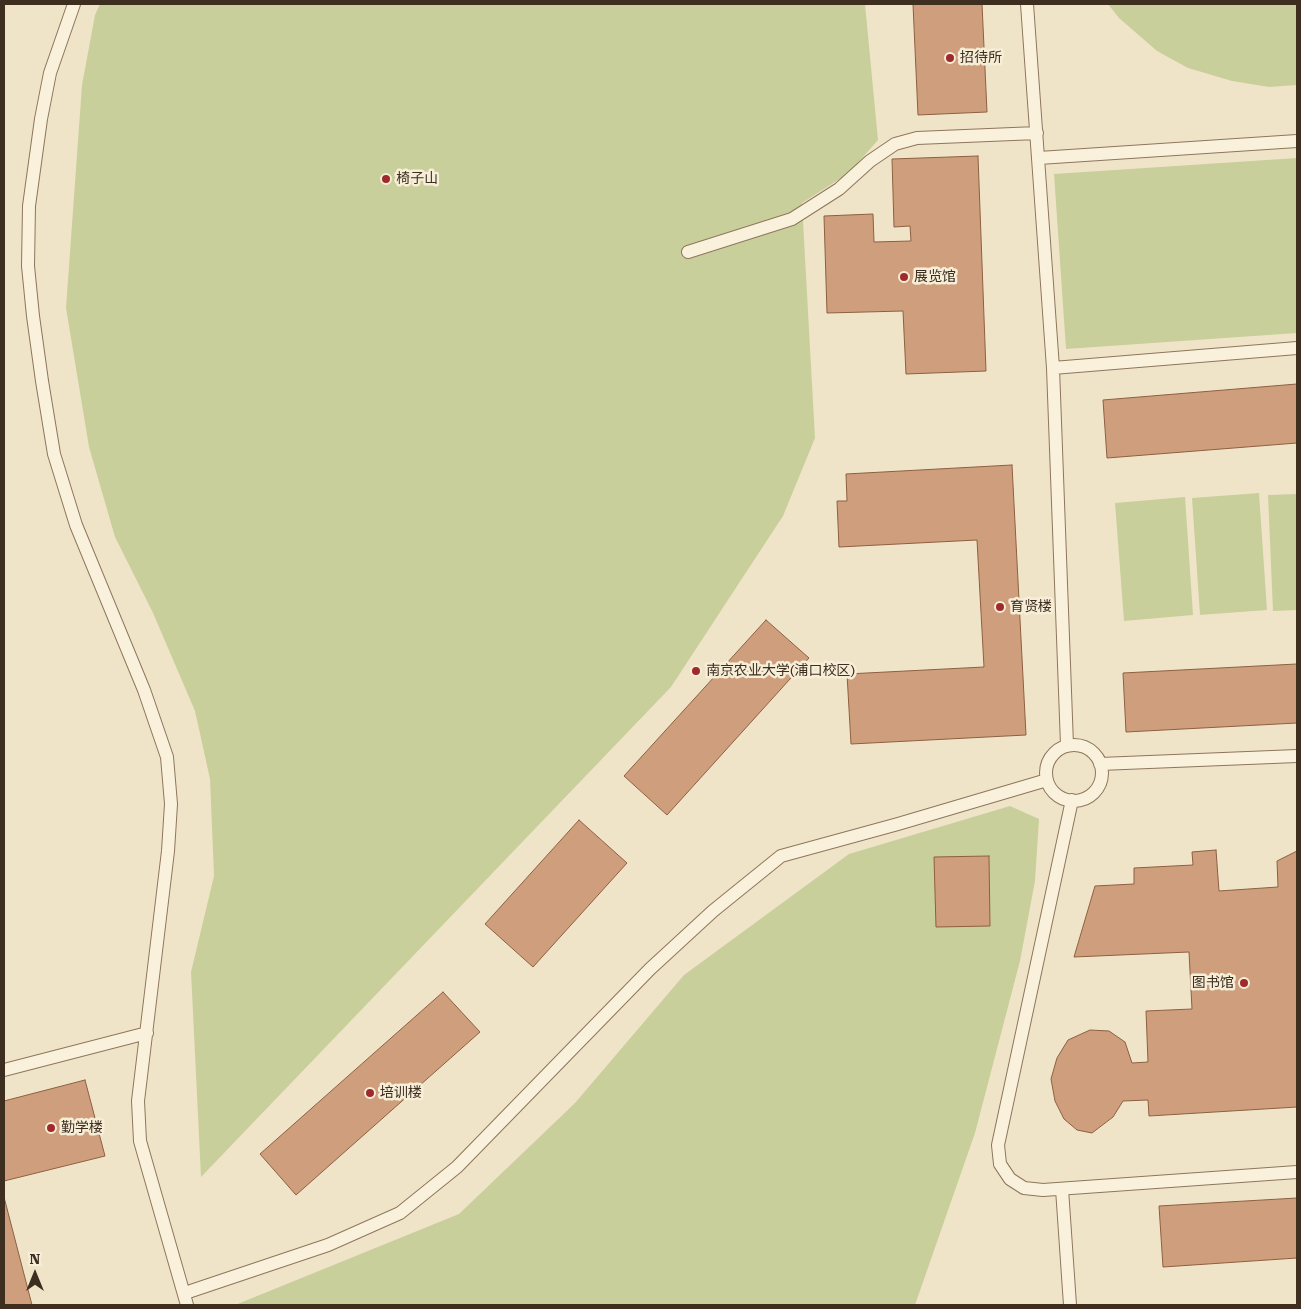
<!DOCTYPE html>
<html>
<head>
<meta charset="utf-8">
<style>
  body { margin:0 }
  #map { position:relative; width:1301px; height:1309px; overflow:hidden; background:#f0e4c8; font-family:"Roboto Serif",serif }
  canvas { display:block }
  .frame { position:absolute; inset:0; border:5px solid #3d2e20; pointer-events:none }
  .north { position:absolute; left:10px; top:1249px; width:50px; height:50px; -webkit-text-stroke:4px #f7eed8; paint-order:stroke; rotate:0deg; font-size:14px; font-weight:700; line-height:20px; text-align:center; color:#3d2e20 }
  .north::after { content:''; display:block; margin:auto; width:18px; height:22px; background:#3d2e20; clip-path:polygon(50% 0,100% 100%,50% 72%,0 100%) }
</style>
</head>
<body>
<div id="map">
<canvas width="1301" height="1309"></canvas>
<div class="frame"></div>
<div class="north">N</div>
</div>
<script>
const g = document.querySelector('canvas').getContext('2d');
g.lineJoin = 'round';
function fill(path, color) { g.fillStyle = color; g.fill(path, 'evenodd'); }
const toPath = rows => new Path2D(rows.map(r => 'M' + r).join(''));
function strokePath(path, color, width, dash) { g.strokeStyle = color; g.lineWidth = width; g.lineCap = dash ? 'butt' : 'round'; g.setLineDash(dash || []); g.stroke(path); }
function label(font, color, halo, rows, align = 'center') {
  g.font = font + ' "Roboto Serif","Noto Sans SC",serif'; g.lineWidth = 5; g.setLineDash([]); g.textBaseline = 'middle'; g.strokeStyle = halo; g.fillStyle = color; for (const [text, x, y, turn = 0] of rows) {
    g.save(); g.translate(x, y); g.rotate((+turn || 0) * Math.PI / 180); g.textAlign = isNaN(turn) ? turn : align; if (halo) g.strokeText(text, 0, 0); g.fillText(text, 0, 0); g.restore();
  }
}
fill(toPath([
  [100,4,865,4,878,140,849,173,802,203,815,438,783,516,671,687,201,1177,191,972,214,876,210,779,195,711,153,613,115,537,89,447,66,308,82,85,95,15],
  [1108,4,1297,4,1297,85,1269,87,1232,81,1188,68,1157,51,1119,18],
  [1297,158,1297,333,1066,349,1054,174],
  [1259,493,1267,610,1200,615,1192,498],
  [1297,494,1297,610,1273,611,1268,495],
  [1185,497,1193,615,1124,621,1115,503],
  [1010,806,1039,819,1035,881,1020,961,975,1133,915,1305,235,1305,459,1214,575,1103,684,975,849,854]
]), '#c9cf9b');
const building = toPath([
  [913,4,982,4,987,112,918,115,913,4],
  [978,156,986,371,906,374,903,311,827,313,824,216,873,214,874,242,911,241,910,226,894,227,892,159,978,156],
  [1297,384,1297,443,1107,458,1103,400,1297,384],
  [1012,465,1026,735,851,744,847,674,984,667,977,540,839,547,837,501,847,501,846,474,1012,465],
  [766,620,809,658,667,815,624,776,766,620],
  [1297,664,1297,723,1126,732,1123,673,1297,664],
  [579,820,627,863,533,967,485,924,579,820],
  [1216,850,1219,891,1278,887,1277,861,1297,851,1297,1107,1149,1116,1148,1100,1123,1101,1113,1117,1092,1133,1077,1130,1064,1119,1055,1101,1051,1079,1057,1058,1068,1040,1090,1030,1109,1031,1125,1042,1132,1063,1148,1062,1146,1011,1192,1009,1189,952,1074,957,1095,886,1134,884,1134,868,1193,865,1192,852,1216,850],
  [989,856,990,926,936,927,934,857,989,856],
  [443,992,480,1032,296,1195,260,1154,443,992],
  [85,1080,105,1156,4,1181,4,1101,85,1080],
  [4,1197,32,1305,4,1305,4,1197],
  [1297,1198,1297,1258,1163,1267,1159,1206,1297,1198]
]);
fill(building, '#cf9f7d');
strokePath(building, '#8d5f41', 1);
const lane = toPath([
  [74,4,50,73,41,119,29,206,28,266,33,316,42,381,54,454,76,525,144,690,167,757,171,804,168,851,138,1101,140,1141,187,1305],
  [1027,4,1053,368,1067,745],
  [1039,158,1297,141],
  [688,252,792,219,839,189,870,161,895,144,917,138,1037,133],
  [1053,368,1297,348],
  '1046 773a28 28 0 1 1 56 0a28 28 0 1 1-56 0Z',
  [1100,764,1297,756],
  [1072,800,998,1145,1000,1164,1010,1179,1024,1188,1043,1190,1297,1172],
  [4,1070,147,1033],
  [1062,1189,1070,1305],
  [185,1293,328,1245,400,1213,457,1167,650,969,713,911,781,856,898,824,1047,780]
]);
strokePath(lane, '#8d765c', 14);
strokePath(lane, '#faf1dc', 12);
for (const [x, y, r, color] of [
  [950,58,5,"#9e2a2b"],
  [386,179,5,"#9e2a2b"],
  [904,277,5,"#9e2a2b"],
  [1000,607,5,"#9e2a2b"],
  [696,671,5,"#9e2a2b"],
  [1244,983,5,"#9e2a2b"],
  [370,1093,5,"#9e2a2b"],
  [51,1128,5,"#9e2a2b"]
]) { const dot = new Path2D(); dot.arc(x, y, r, 0, 2 * Math.PI); g.fillStyle = color; g.fill(dot); strokePath(dot, '#f7eed8', 2); }
label('14px', '#3d2e20', '#f7eed8', [
  ["招待所",960,58],
  ["椅子山",396,179],
  ["展览馆",914,277],
  ["育贤楼",1010,607],
  ["南京农业大学(浦口校区)",706,671],
  ["图书馆",1234,983,"right"],
  ["培训楼",380,1093],
  ["勤学楼",61,1128]
], 'left');
</script>
</body>
</html>
